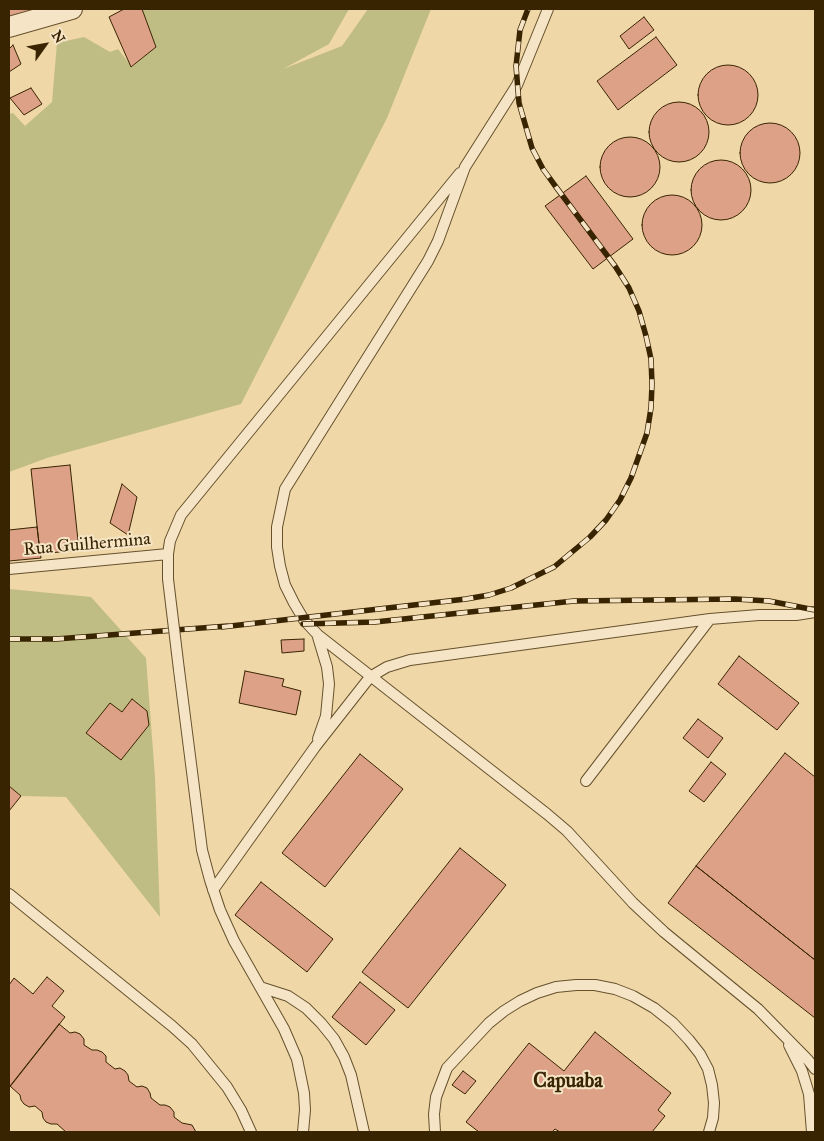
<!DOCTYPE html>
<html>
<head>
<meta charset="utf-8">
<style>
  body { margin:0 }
  #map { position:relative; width:824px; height:1141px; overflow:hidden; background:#efd7a8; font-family:"IM FELL Great Primer",serif }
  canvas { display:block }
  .frame { position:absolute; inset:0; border:10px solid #392402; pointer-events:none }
  .north { position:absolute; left:20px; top:20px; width:50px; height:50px; -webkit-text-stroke:4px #f5e5c6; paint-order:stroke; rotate:58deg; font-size:14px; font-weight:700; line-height:20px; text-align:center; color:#392402 }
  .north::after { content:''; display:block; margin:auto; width:18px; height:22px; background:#392402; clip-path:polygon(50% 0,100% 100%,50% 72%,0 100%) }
</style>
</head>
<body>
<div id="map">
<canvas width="824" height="1141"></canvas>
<div class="frame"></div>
<div class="north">N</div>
</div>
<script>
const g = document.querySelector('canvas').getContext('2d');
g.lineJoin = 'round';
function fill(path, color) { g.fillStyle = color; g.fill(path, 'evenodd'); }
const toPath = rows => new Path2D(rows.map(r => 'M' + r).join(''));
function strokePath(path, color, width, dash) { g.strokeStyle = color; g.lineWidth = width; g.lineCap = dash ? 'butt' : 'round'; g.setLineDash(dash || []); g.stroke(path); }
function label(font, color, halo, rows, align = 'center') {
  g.font = font + ' "IM FELL Great Primer",serif'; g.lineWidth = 4; g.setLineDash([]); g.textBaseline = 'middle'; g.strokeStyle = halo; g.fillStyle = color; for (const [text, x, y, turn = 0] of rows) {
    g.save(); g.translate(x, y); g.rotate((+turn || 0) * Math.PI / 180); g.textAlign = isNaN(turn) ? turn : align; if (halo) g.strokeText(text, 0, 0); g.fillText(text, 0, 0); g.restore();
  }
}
fill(toPath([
  [142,9,349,9,329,44,283,69,342,46,368,9,431,9,387,118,241,404,47,458,9,472,9,114,13,113,25,126,52,102,57,43,84,37,110,52,118,49,132,67,156,47],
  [9,589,91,597,146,658,155,777,160,917,66,797,21,796,9,786]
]), '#bfbd83');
const building = toPath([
  [9,9,37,9,9,21,9,9],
  [124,9,142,9,156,47,131,67,109,17,124,9],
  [644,17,654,30,629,49,620,36,644,17],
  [656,37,677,65,618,110,597,81,656,37],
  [13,45,21,64,9,72,9,49,13,45],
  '698 95a30 30 0 1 1 60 0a30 30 0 1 1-60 0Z',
  [31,88,42,104,24,115,10,98,31,88],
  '649 132a30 30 0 1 1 60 0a30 30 0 1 1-60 0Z',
  '740 153a30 30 0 1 1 60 0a30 30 0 1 1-60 0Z',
  '600 167a30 30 0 1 1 60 0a30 30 0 1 1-60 0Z',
  '691 190a30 30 0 1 1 60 0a30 30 0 1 1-60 0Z',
  [586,176,633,239,593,269,545,206,586,176],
  '642 225a30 30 0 1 1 60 0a30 30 0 1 1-60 0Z',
  [70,465,79,550,40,554,31,469,70,465],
  [122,484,137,497,128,535,110,523,122,484],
  [37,527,41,558,9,561,9,530,37,527],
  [304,639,304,651,282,653,281,640,304,639],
  [739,656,799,703,777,730,718,684,739,656],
  [245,671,284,679,282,686,301,691,296,715,239,703,245,671],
  [132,699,147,711,149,725,121,760,86,733,110,703,122,712,132,699],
  [698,719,723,738,708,758,683,738,698,719],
  [785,753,815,777,815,960,696,866,785,753],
  [360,754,403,789,325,887,282,853,360,754],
  [711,762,726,774,704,802,689,791,711,762],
  [9,786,21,796,9,811,9,786],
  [460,848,506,885,408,1008,362,972,460,848],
  [696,866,815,960,815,1018,668,903,696,866],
  [261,882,333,939,307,972,235,915,261,882],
  [47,977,64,991,52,1006,65,1017,9,1088,9,985,14,978,33,994,47,977],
  [360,982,395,1010,366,1045,332,1017,360,982],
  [59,1024,70,1033,75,1032,80,1034,84,1039,84,1045,92,1050,97,1050,102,1052,106,1056,106,1062,115,1069,120,1068,125,1071,128,1075,129,1081,137,1087,142,1086,147,1088,150,1093,151,1098,160,1105,165,1105,170,1107,174,1112,174,1117,182,1123,192,1125,196,1132,66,1132,57,1124,51,1124,46,1122,43,1118,42,1112,35,1106,29,1107,24,1104,21,1100,20,1095,10,1086,59,1024],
  [595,1032,671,1093,658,1110,665,1116,652,1132,560,1132,555,1129,552,1132,479,1132,466,1122,529,1043,564,1071,595,1032],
  [463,1071,476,1081,465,1094,452,1085,463,1071]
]);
fill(building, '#dca186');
strokePath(building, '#392402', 1);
const service = toPath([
  [548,9,517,85,465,167,438,241,428,261,285,489,277,527,277,547,280,566,285,585,294,603,304,620,318,635,547,814,567,831,633,903,664,932,758,1009,808,1060,815,1069],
  [9,569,168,554],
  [168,579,168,554,170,541,181,515,460,173],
  [179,670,202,850,210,880,220,910,234,941,284,1029,297,1059,304,1093,305,1110,303,1132],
  [318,739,326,716,329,684,327,667,318,637],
  [586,781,710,619],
  [213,890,315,747,370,677,387,667,410,660,710,619,759,615,796,615,815,612],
  [9,894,172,1026,192,1044,227,1087,241,1110,251,1132],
  [260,987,288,996,306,1008,321,1023,334,1039,344,1057,351,1075,364,1132],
  [789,1045,802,1071,809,1094,812,1132],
  [435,1132,434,1114,436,1097,447,1068,489,1023,504,1011,520,1001,537,993,556,987,576,985,595,985,615,989,633,996,654,1008,673,1023,689,1040,700,1054,708,1069,712,1085,714,1103,713,1118,709,1132]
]);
const minor = toPath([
  [9,27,72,9]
]);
strokePath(service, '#66512c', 12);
strokePath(minor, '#66512c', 22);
strokePath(service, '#f5e5c6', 10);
strokePath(minor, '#f5e5c6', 20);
const rail = toPath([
  [303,624,375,622,574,601,735,599,769,601,815,610],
  [222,627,466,599,489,595,511,588,554,567,590,537,606,520,620,500,631,478,647,433,651,408,652,384,651,359,646,336,639,311,629,288,615,266,556,187,543,169,532,148,519,103,516,66,520,30,528,9],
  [9,639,56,639,228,626]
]);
strokePath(rail, '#392402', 5.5);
strokePath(rail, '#f5e5c6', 4, [11]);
const serviceBridge = toPath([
  [168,579,179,670]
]);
strokePath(serviceBridge, '#66512c', 12, []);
strokePath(serviceBridge, '#f5e5c6', 10);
label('18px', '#392402', '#f5e5c6', [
  ["Rua Guilhermina",87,545,-5]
]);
label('bold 20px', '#392402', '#f5e5c6', [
  ["Capuaba",568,1082]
]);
</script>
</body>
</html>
